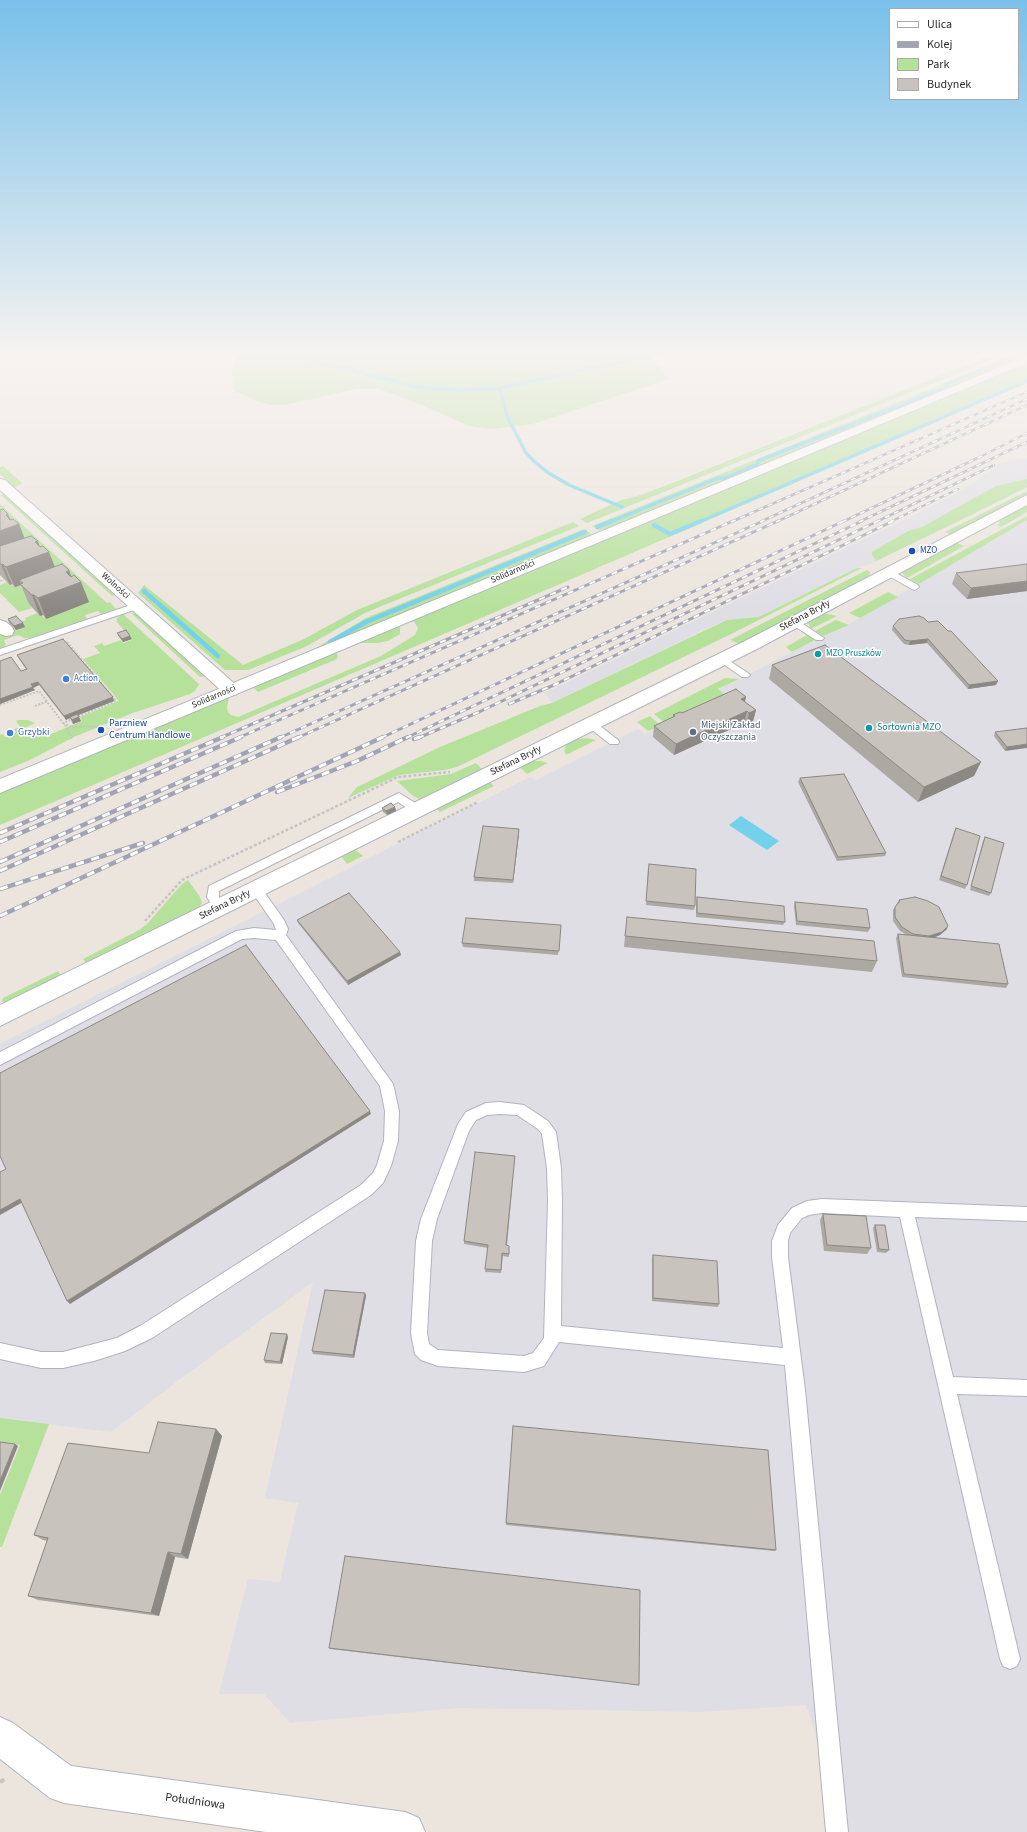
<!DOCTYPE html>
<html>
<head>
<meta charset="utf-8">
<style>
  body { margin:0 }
  #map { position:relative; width:1027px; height:1832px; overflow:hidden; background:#ece5dd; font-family:"Source Sans 3",sans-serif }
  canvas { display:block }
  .legend { position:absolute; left:889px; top:8px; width:130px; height:92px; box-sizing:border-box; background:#fff; border:1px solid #aaa; margin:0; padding:5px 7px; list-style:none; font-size:12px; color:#2b2b2b }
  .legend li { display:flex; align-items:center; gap:8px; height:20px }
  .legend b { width:20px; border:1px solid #aaa }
</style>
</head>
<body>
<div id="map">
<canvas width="1027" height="1832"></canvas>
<ul class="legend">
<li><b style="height:5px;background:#fff"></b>Ulica</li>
<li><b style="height:5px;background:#a0a4b5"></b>Kolej</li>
<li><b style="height:11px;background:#b6e19b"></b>Park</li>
<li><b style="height:11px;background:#c8c3bc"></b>Budynek</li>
</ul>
</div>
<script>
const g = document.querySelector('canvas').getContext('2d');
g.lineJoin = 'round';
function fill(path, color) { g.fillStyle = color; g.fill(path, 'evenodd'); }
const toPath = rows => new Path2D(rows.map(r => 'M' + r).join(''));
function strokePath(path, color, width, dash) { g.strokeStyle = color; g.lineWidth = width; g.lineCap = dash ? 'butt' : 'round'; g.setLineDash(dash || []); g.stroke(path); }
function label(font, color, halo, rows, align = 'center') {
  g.font = font + ' "Source Sans 3",sans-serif'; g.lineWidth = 3; g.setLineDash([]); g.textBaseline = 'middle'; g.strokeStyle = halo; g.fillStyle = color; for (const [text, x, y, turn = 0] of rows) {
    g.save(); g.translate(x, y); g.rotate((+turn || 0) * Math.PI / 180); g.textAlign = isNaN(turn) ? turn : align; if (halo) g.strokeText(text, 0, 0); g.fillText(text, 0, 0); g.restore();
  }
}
fill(toPath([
  [1027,459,1027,487,871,564,857,568,767,613,758,617,727,620,714,625,552,703,545,693,949,498,961,491,998,465,1010,460],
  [1027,520,1027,1832,848,1832,806,1705,700,1712,460,1708,290,1723,264,1694,219,1694,248,1579,280,1582,298,1503,265,1498,313,1282,179,1380,111,1432,0,1418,0,1044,530,777,536,780,638,729,644,734,730,698,718,690,841,627,843,628]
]), '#dfdee5');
fill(toPath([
  [237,354,647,354,669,379,533,424,491,429,469,426,417,403,379,389,357,389,285,405,270,405,253,400,233,390,232,372],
  [994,354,1006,354,587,523,580,519,621,500,635,497,675,482],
  [1016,354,1027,354,1027,356,607,529,599,530,592,526],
  [1027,363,1027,383,0,825,0,792,229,697,227,708,228,712,231,715,238,717,381,656,415,635,418,628,413,620],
  [3,466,22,483,21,484,14,487,0,474,0,467],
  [1027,479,1027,487,969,516,876,561,872,555,872,552,877,549,908,531,922,527,996,486],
  [1027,491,1027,494,950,534,945,532],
  [4,494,116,595,112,596,1,495],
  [0,504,107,603,110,602,116,609,101,614,98,611,85,615,87,619,31,638,24,638,18,635,4,640,6,645,0,649,0,634,13,629,12,626,16,630,20,622,26,620,25,618,38,613,46,619,88,602,29,604,32,608,19,612,0,593,0,585,7,582,15,587,0,533],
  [1027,504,1027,512,1001,527,997,525,1001,523,997,520],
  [1027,516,1027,520,919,584,910,579],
  [573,522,579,526,367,612,305,647,248,670,225,670,138,593,144,585,243,665,304,639,357,610],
  [584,529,590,533,589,536,311,651,366,618],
  [955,542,964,546,907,578,902,573,904,570],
  [857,568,862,568,727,636,457,767,445,770,399,775,348,798,357,787,440,747,540,706,552,703,727,620,758,617,767,613],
  [867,570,870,572,869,577,740,644,730,640],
  [888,592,898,597,860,618,849,613],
  [131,613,138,614,205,676,200,677],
  [123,614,199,684,195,691,190,694,130,714,74,737,30,760,0,772,0,735,3,734,5,737,16,732,14,729,20,727,16,721,18,720,28,720,35,723,24,728,31,738,43,734,46,736,82,721,80,717,119,701,83,659,100,653,94,646,102,643,104,646,121,640,123,643,132,640,117,622,117,618],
  [820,614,828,614,837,616,811,629,808,623],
  [836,620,849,625,823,636,815,631],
  [400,625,400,634,388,641,378,643,359,643],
  [807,635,815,640,792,652,786,647],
  [336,652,338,656,337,659,258,692,253,687],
  [725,678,739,679,718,689,731,699,667,725,654,714],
  [650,716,661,726,648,731,637,722],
  [587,738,596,740,566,755,564,750,567,743,576,739],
  [533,761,541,761,548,763,527,774,520,767],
  [476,763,483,770,426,798,419,799,412,795,397,781,451,774],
  [489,782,494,786,440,812,437,809],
  [354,849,363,856,347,864,341,856],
  [188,880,200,897,202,903,199,908,87,965,83,959,139,930,147,924,182,884],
  [58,971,62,977,4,1005,2,1000,3,998],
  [0,1418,49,1424,2,1547,0,1547,0,1495,20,1445,0,1442]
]), '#b6e19b');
fill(toPath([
  [741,816,779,841,767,850,729,825]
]), '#73d1ec');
strokePath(toPath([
  [288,354,417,387,458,390,500,388,656,354],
  [500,388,507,416,526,453,534,461,547,472,569,485,622,507],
  [610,522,718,478,725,478,758,464,758,461,947,387,945,385,1004,360],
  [699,522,1027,381]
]), '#73d1ec', 3.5);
strokePath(toPath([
  [654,525,670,534,701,521],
  [597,527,612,521],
  [144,591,218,656],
  [330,642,366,622,585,532]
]), '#73d1ec', 4.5);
const lane = toPath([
  [888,569,918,585,919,587,915,590,912,589,885,574,885,570,888,569],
  [137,603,141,606,140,608,0,655,0,649,137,603],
  [794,619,797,620,824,638,822,640,816,640,791,624,790,622,794,619],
  [722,656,748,673,750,675,748,677,742,677,719,661,717,659,719,657,722,656],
  [591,721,595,722,618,740,619,742,618,744,610,744,587,726,586,724,587,722,591,721],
  [399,793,422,807,423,810,422,813,414,813,398,802,219,891,219,897,225,907,223,910,219,911,215,910,207,897,209,886,399,793],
  [256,885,260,886,284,920,288,929,286,935,393,1084,399,1111,398,1141,391,1166,383,1183,371,1195,152,1338,125,1351,94,1361,63,1368,41,1368,0,1359,0,1343,41,1352,63,1352,117,1338,140,1326,361,1185,373,1173,377,1165,384,1141,385,1111,380,1086,276,940,254,938,242,939,0,1065,0,1052,236,931,254,928,276,930,274,924,250,889,252,886,256,885],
  [500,1102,524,1105,548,1121,556,1132,561,1168,562,1201,561,1326,783,1348,772,1257,772,1241,778,1225,792,1208,807,1201,822,1199,1027,1207,1027,1221,915,1217,953,1377,1027,1380,1027,1396,957,1394,1020,1659,1017,1666,1010,1669,1003,1666,1000,1659,900,1217,822,1213,809,1215,802,1218,790,1233,788,1241,788,1257,805,1390,848,1832,826,1832,785,1365,559,1342,544,1366,524,1372,438,1366,421,1360,415,1354,411,1333,416,1241,421,1219,458,1124,466,1112,486,1103,500,1102],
  [500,1114,517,1115,538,1129,542,1134,547,1168,548,1201,544,1338,533,1353,524,1356,438,1350,429,1344,427,1333,432,1241,437,1219,469,1131,476,1120,487,1115,500,1114]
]);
const street = toPath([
  [0,479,5,480,237,686,240,690,237,694,231,695,225,694,0,490,0,479],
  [1027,495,1027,505,757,649,0,1026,0,1005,745,641,1027,495],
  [0,620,6,622,12,627,14,631,12,635,6,636,0,634,0,620],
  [0,1717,13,1723,71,1766,405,1812,419,1818,425,1832,266,1832,64,1803,50,1798,0,1759,0,1717]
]);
const secondary = toPath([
  [1027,356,1027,363,0,793,0,779,1027,356]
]);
strokePath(lane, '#b1b4be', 2);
strokePath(street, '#b1b4be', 2);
strokePath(secondary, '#b1b4be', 2);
strokePath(toPath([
  [0,581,4,580],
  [67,642,116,701,77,717],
  [0,705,39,691,63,723,73,719],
  [35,706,48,701],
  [63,723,72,727,100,726],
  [65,725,72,738]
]), '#c4c4c4', 2, [2, 1.5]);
strokePath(toPath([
  [71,737,72,738],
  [398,842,478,802],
  [145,921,182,880,398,777,450,772]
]), '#c4c4c4', 2.5, [3, 2]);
strokePath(toPath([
  [0,1782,7,1778]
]), '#c4c4c4', 4, [5, 3]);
fill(lane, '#fff');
fill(street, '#fff');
fill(secondary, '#fff');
const railFar2 = toPath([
  [731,522,1027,392],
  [760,522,1027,399],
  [776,522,1027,405],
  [842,522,982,456,1027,433],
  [859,522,1027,442],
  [876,522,994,465],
  [890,522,958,489]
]);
const railFar1 = toPath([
  [509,704,554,685,893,521],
  [220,738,568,587],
  [238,738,733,521],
  [279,738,763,521],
  [297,738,778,521],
  [381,738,844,521],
  [406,738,862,521],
  [418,738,479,712,878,521]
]);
const rail = toPath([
  [414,739,420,737],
  [277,792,357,761,408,737],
  [0,833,223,737],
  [0,842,241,737],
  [0,862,281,737],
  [0,871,299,737],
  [0,889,143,843],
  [0,916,383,737]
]);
strokePath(railFar2, '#a0a4b5', 2.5);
strokePath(railFar1, '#a0a4b5', 3);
strokePath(rail, '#a0a4b5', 4.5);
strokePath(railFar2, '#fff', 1.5, [5]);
strokePath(railFar1, '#fff', 2, [6]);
strokePath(rail, '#fff', 3, [8]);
fill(toPath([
  [0,510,11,520,19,524,24,538,40,547,55,567,69,570,71,577,81,582,89,602,46,619,43,615,40,616,29,604,21,585,15,587,12,584,10,585,0,575],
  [1027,564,1027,591,967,599,952,584,956,573],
  [8,619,23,623,25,627,16,630,9,623],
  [928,622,948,631,996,685,968,689,927,643,909,645,904,644,892,630,893,626],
  [117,633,132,639,123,642,119,637],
  [809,651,974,776,918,802,769,679,772,665],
  [17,655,114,701,78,715,81,721,73,724,70,718,66,720,39,685,33,688,35,690,0,704,0,661,21,671,26,669,19,659],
  [746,697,745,702,756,710,753,721,747,724,744,723,674,755,653,737,654,726,673,717,673,715],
  [1027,728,1005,751,994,736,995,732],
  [800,778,886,853,885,856,837,861,798,782],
  [395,807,396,811,387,815,383,812,382,808],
  [956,828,967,885,965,889,939,880,954,832],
  [519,833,513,883,474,881,474,877],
  [985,837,991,893,989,896,970,890,983,841],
  [648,868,695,906,694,910,646,905],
  [697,897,785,922,783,925,696,917,696,901],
  [899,900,947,929,940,935,934,938,1008,984,1006,988,902,977,896,938,898,934,907,935,900,931,893,921,893,910],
  [795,902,870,928,868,932,796,925,794,906],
  [627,917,877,961,872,972,624,947],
  [297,920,400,952,401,955,348,985,298,923],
  [561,925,558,955,463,947,462,943],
  [515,1156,507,1246,509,1249,509,1257,503,1256,501,1273,485,1272,488,1248,464,1244,464,1241],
  [823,1214,871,1248,867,1254,824,1251,820,1220],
  [875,1225,889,1250,886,1253,877,1252,873,1228],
  [653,1255,719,1304,718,1307,652,1301,652,1258],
  [365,1293,366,1296,354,1358,313,1354,312,1351],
  [288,1337,282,1364,265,1363,264,1360],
  [513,1426,776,1550,774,1551,506,1525],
  [216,1429,222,1436,188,1559,175,1557,159,1616,38,1600,28,1596,47,1541,43,1540,34,1535,149,1453],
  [329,1648,639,1685,638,1685,330,1649]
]), '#aca8a2');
fill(toPath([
  [8,514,13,526,19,524,27,544,0,553,0,531,6,515],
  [38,541,42,554,49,552,57,572,23,583,19,580,21,585,15,587,6,567,35,542],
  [3,564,12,584,10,585,1,565],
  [69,570,74,584,81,582,89,602,46,619,38,598,66,572],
  [1027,581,1027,591,967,599,971,588],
  [32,595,34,595,43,615,40,616],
  [23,623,25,627,16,630,14,626],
  [130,636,132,639,123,642,122,639],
  [928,639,927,643,909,645,910,641],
  [998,681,996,685,968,689,969,685],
  [38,682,39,685,33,688,35,690,0,704,0,699],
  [113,697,114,701,71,718,70,717,70,718,66,720,64,716],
  [746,697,743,708,741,699],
  [756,710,753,721,747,724,749,713],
  [747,711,744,723,674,755,676,744],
  [79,717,81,721,73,724,72,720],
  [1027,744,1027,748,1005,751,1007,747],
  [981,762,974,776,918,802,924,787],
  [395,807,396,811,387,815,386,811],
  [519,829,519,833,513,883,513,880],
  [948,926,947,929,940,935,927,940,929,936],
  [400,952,401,955,348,985,347,981],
  [370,1111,371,1114,70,1304,67,1301],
  [20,1199,23,1202,0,1215,0,1210],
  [365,1293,366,1296,354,1358,353,1355],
  [287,1334,288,1337,282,1364,280,1362],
  [216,1429,222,1436,188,1559,181,1554],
  [15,1444,18,1446,0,1491,0,1481],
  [168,1552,175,1557,159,1616,151,1613]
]), '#8c8884');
const building = toPath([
  [3,509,8,514,6,515,10,520,13,519,19,524,0,531,0,510,3,509],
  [31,536,38,541,35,542,40,547,43,546,49,552,6,567,3,564,1,565,0,563,0,546,31,536],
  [62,564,69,570,66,572,71,577,74,575,81,582,38,598,34,595,32,595,20,584,23,583,19,580,62,564],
  [1027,564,1027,581,971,588,956,573,1027,564],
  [16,616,23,623,14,626,8,619,16,616],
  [919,616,924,618,928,622,938,621,948,631,951,631,998,681,969,685,928,639,910,641,905,640,893,626,899,619,919,616],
  [126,630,130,636,122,639,117,633,126,630],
  [63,639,113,697,64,716,38,682,31,684,33,687,0,699,0,661,11,657,21,671,27,669,17,655,63,639],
  [825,645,981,762,924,787,772,665,825,645],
  [736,689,746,697,741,699,756,710,749,713,747,711,676,744,654,726,675,716,673,715,680,712,682,713,736,689],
  [77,714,79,717,72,720,70,717,77,714],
  [1027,728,1027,744,1007,747,995,732,1027,728],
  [844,774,886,853,838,857,800,778,844,774],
  [391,803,395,807,386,811,382,808,391,803],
  [483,826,519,829,513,880,474,877,483,826],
  [956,828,980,836,967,885,941,876,956,828],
  [985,837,1004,843,991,893,971,886,985,837],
  [649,864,696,869,695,906,646,901,649,864],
  [349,893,400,952,347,981,297,920,349,893],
  [697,897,784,906,785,922,697,913,697,897],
  [915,897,928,901,939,907,948,926,942,932,929,936,913,934,902,927,895,917,895,907,900,901,899,900,915,897],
  [795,902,867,909,870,928,797,921,795,902],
  [627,917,874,941,877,961,625,936,627,917],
  [466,918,561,925,559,951,462,943,466,918],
  [898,934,999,944,1008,984,904,974,898,934],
  [246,945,370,1111,67,1301,20,1199,0,1210,0,1172,6,1169,0,1156,0,1073,246,945],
  [475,1152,515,1156,506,1245,509,1246,509,1254,502,1253,501,1270,485,1269,488,1245,464,1241,475,1152],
  [823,1214,866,1216,871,1248,827,1245,823,1214],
  [875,1225,885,1225,889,1250,879,1249,875,1225],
  [653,1255,717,1261,719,1304,653,1298,653,1255],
  [325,1290,365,1293,353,1355,312,1351,325,1290],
  [271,1333,287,1334,280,1362,264,1360,271,1333],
  [158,1422,216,1429,181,1554,168,1552,151,1613,28,1596,48,1538,34,1535,68,1443,149,1453,158,1422],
  [513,1426,768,1450,776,1550,506,1523,513,1426],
  [0,1442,15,1444,0,1481,0,1442],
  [345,1556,640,1590,639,1685,329,1648,345,1556]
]);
fill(building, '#c8c3bc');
strokePath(building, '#8c8884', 1);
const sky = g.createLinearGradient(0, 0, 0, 610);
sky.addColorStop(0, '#79c0ea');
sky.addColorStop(0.58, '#f6f3f0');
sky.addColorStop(1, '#f6f3f000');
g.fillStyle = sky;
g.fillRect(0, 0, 1027, 610);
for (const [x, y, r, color] of [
  [912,551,4,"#1a4fb4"],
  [818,654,4,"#0f9aa8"],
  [66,679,4,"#3f7fe0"],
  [869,728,4,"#0f9aa8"],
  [101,730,4,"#1a4fb4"],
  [693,732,4,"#5c6f8a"],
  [10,733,4,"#3f7fe0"]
]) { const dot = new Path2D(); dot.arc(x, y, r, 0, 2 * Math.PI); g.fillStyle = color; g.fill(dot); strokePath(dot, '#fff', 1.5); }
label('9px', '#164399', '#fff', [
  ["MZO",920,551]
], 'left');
label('9px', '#2b2b2b', '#fff', [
  ["Solidarności",513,572,-23],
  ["Wolności",115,586,42],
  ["Solidarności",214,697,-23]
]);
label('9px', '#0d838f', '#fff', [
  ["MZO Pruszków",826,654]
], 'left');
label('9px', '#366cbe', '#fff', [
  ["Action",74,679]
], 'left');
label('10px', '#2b2b2b', '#fff', [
  ["Stefana Bryły",805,616,-28],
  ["Stefana Bryły",516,761,-26],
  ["Stefana Bryły",225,905,-26]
]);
label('10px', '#164399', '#fff', [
  ["Parzniew",109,724],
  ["Centrum Handlowe",109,736]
], 'left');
label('10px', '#4e5e75', '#fff', [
  ["Miejski Zakład",701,726],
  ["Oczyszczania",701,738]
], 'left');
label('10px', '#0d838f', '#fff', [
  ["Sortownia MZO",877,728]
], 'left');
label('10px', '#366cbe', '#fff', [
  ["Grzybki",18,733]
], 'left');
label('12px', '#2b2b2b', '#fff', [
  ["Południowa",195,1802,8]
]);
</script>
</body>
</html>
